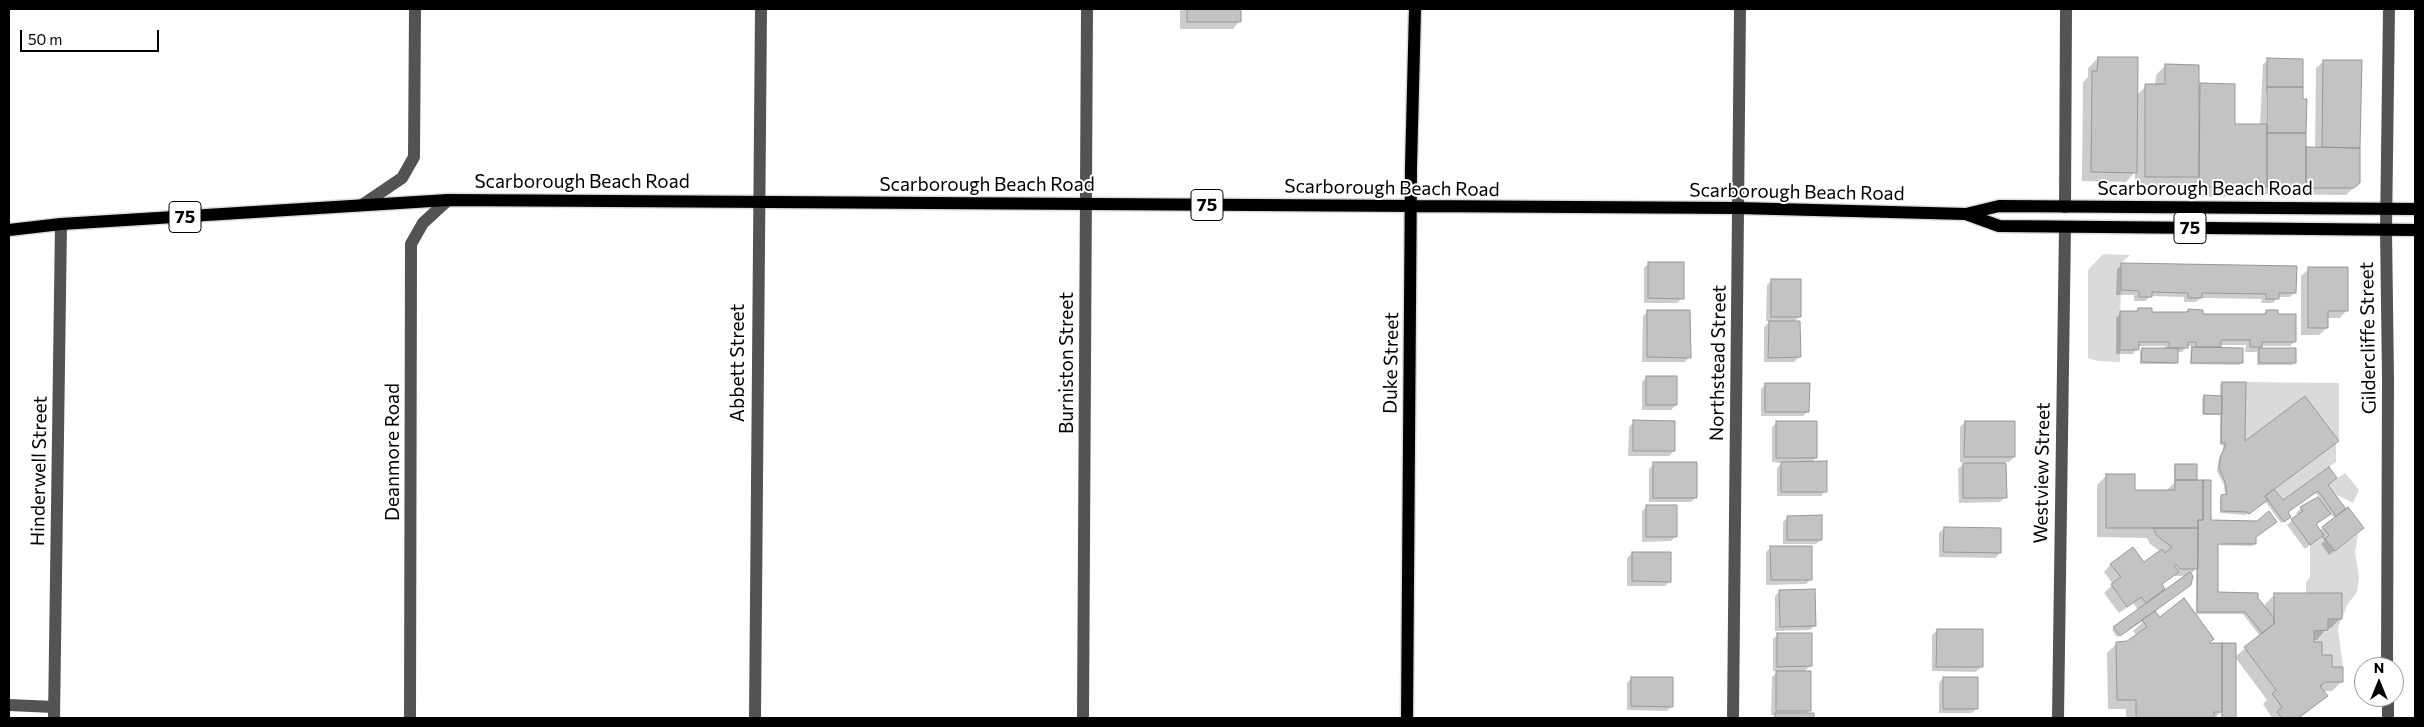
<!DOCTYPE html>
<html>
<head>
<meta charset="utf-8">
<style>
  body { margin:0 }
  #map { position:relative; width:2424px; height:727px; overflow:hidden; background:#fff; font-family:Commissioner,sans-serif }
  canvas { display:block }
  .frame { position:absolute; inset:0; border:10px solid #000; pointer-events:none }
  .north { position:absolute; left:2354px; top:657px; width:50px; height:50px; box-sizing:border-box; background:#fff; border:1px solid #999; border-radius:50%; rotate:0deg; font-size:14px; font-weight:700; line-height:20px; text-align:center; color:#000 }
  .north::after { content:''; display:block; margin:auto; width:18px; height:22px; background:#000; clip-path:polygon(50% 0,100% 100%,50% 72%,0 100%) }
  .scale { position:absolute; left:20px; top:30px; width:139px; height:22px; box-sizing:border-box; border:2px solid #000; border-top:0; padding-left:6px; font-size:15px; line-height:18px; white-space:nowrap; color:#000; -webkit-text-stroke:4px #fff; paint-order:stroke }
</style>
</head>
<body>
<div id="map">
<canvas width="2424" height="727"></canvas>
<div class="frame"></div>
<div class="north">N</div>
<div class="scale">50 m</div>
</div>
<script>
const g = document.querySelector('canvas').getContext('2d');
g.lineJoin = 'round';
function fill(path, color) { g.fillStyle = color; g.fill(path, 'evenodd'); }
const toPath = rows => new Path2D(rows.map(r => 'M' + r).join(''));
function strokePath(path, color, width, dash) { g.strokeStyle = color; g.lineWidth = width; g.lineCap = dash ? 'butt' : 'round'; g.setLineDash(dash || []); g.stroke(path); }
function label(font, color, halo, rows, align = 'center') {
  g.font = font + ' Commissioner,sans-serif'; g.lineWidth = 4; g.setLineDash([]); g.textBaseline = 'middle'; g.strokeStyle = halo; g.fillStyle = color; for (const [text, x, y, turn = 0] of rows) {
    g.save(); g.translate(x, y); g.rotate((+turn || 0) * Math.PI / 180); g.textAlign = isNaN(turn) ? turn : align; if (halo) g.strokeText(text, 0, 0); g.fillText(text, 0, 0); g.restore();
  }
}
fill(toPath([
  [2103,254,2130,255,2121,263,2120,362,2098,361,2088,358,2088,270],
  [2246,382,2339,383,2339,441,2305,396,2245,441],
  [2336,443,2336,462,2283,500,2274,489],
  [2345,473,2359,490,2353,503,2335,494,2328,485],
  [2358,534,2355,552,2359,577,2357,592,2347,605,2342,619,2339,624,2338,629,2343,667,2332,667,2322,655,2322,643,2314,642,2314,631,2328,630,2328,619,2342,619,2342,593,2306,593,2306,582,2310,577,2310,545,2323,536,2335,551]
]), '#dadada');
fill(toPath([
  [1180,9,1240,9,1240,21,1233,29,1180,29],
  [2098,58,2136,96,2146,86,2155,86,2156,75,2166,65,2199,85,2233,85,2233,125,2260,125,2263,64,2268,60,2301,100,2305,148,2315,148,2316,68,2324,61,2360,61,2358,183,2346,195,2258,194,2256,196,2189,197,2189,186,2135,186,2135,172,2126,182,2082,181,2083,82,2088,77,2088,68],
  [2266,94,2269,94,2268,130,2266,130],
  [1649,263,1682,298,1677,303,1644,303,1644,268],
  [2122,265,2295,292,2290,297,2278,297,2273,303,2261,303,2262,299,2201,298,2196,302,2184,302,2184,297,2150,296,2146,301,2134,301,2134,295,2116,295,2117,269],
  [2309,269,2347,310,2340,318,2327,318,2327,328,2319,335,2301,335,2301,276],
  [1771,281,1800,316,1794,322,1799,357,1794,362,1764,362,1764,327,1770,321,1766,321,1767,285],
  [2139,309,2151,313,2186,313,2188,310,2202,315,2262,315,2267,311,2277,316,2295,341,2290,346,2261,346,2259,349,2294,350,2294,363,2292,365,2257,365,2257,352,2245,352,2246,345,2220,345,2218,349,2241,363,2239,365,2190,364,2191,346,2187,346,2182,352,2177,352,2175,364,2140,364,2140,351,2142,349,2165,349,2165,346,2138,346,2133,354,2116,354,2116,318,2121,313,2135,313],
  [1648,311,1689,357,1685,362,1642,362,1643,316],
  [1647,377,1676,405,1671,410,1642,410,1642,382],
  [2222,383,2244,443,2282,502,2327,485,2345,511,2363,528,2329,555,2321,544,2325,541,2321,536,2305,549,2287,525,2298,515,2296,513,2301,508,2320,498,2315,492,2287,512,2288,518,2281,523,2265,501,2246,515,2220,513,2220,498,2225,496,2224,485,2217,471,2219,458,2223,450,2223,445,2220,445,2220,415,2202,415,2202,399,2204,396,2220,397,2220,385],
  [2330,513,2335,519,2319,531,2315,525],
  [1766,384,1808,411,1803,416,1761,416,1761,389],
  [1634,422,1674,451,1669,456,1628,456,1629,427],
  [1777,422,1816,458,1811,463,1825,491,1821,496,1777,496,1777,468,1782,463,1772,462,1772,427],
  [1965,422,2014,457,2009,462,2005,462,2005,497,2000,502,1959,503,1958,469,1966,462,1960,462,1960,427],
  [1654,464,1696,497,1691,502,1649,502,1649,469],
  [2176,465,2195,481,2210,522,2255,537,2253,546,2217,545,2216,594,2257,599,2265,608,2265,604,2275,594,2341,618,2331,628,2327,628,2317,640,2313,640,2321,656,2342,681,2332,691,2322,691,2326,696,2300,718,2272,718,2263,704,2267,700,2235,657,2260,636,2243,614,2196,614,2196,569,2154,611,2159,618,2207,645,2235,645,2234,718,2221,718,2221,712,2215,718,2126,718,2126,709,2108,709,2107,653,2117,643,2128,642,2137,636,2133,631,2145,620,2117,637,2112,630,2138,610,2133,603,2119,613,2104,593,2113,584,2104,572,2111,564,2144,564,2160,551,2150,544,2147,538,2097,537,2097,485,2107,475,2134,491,2166,491,2174,483,2174,467],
  [2173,576,2186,576,2161,594,2161,585],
  [1647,506,1676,536,1671,541,1642,542,1642,511],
  [1788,517,1821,540,1816,544,1783,544,1783,522],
  [1944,528,2000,553,1995,558,1939,557,1939,533],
  [1771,547,1811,579,1806,584,1766,585,1766,552],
  [1632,553,1670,581,1665,586,1627,586,1627,558],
  [1780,591,1815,625,1810,630,1775,631,1775,596],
  [1937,630,1981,667,1976,672,1932,671,1932,635],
  [1778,634,1810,666,1804,672,1810,710,1805,715,1813,715,1813,718,1772,718,1775,715,1771,715,1772,677,1778,671,1773,671,1773,639],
  [1632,678,1672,706,1667,711,1627,710,1627,683],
  [1943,678,1977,708,1972,713,1939,713,1939,683]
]), '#0003');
const building = toPath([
  [1187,9,1241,9,1241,22,1187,22,1187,9],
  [2098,57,2138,57,2137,173,2091,172,2092,71,2097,71,2098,57],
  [2267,58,2303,59,2303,87,2267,87,2267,58],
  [2323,60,2362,60,2360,148,2322,147,2323,60],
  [2165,64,2199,65,2199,177,2145,177,2145,84,2165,84,2165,64],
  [2200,83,2235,84,2235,124,2267,124,2267,187,2199,187,2200,83],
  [2267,87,2303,87,2303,99,2307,99,2306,133,2267,133,2267,87],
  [2267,133,2306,133,2306,188,2267,187,2267,133],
  [2306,147,2360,148,2360,183,2354,188,2306,188,2306,147],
  [1648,262,1684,262,1684,299,1648,298,1648,262],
  [2121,263,2297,266,2296,293,2279,293,2279,299,2266,299,2266,294,2202,293,2202,298,2188,298,2188,293,2152,292,2152,297,2139,297,2139,291,2121,290,2121,263],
  [2308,267,2348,267,2348,311,2328,311,2328,328,2308,328,2308,267],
  [1771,279,1801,279,1801,317,1771,317,1771,279],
  [2138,308,2152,308,2152,312,2188,312,2188,309,2203,310,2203,314,2266,314,2266,310,2278,310,2278,314,2296,314,2296,342,2262,342,2262,347,2250,347,2250,340,2221,340,2221,347,2196,347,2196,342,2188,342,2188,348,2169,348,2169,342,2139,342,2139,350,2120,350,2120,311,2138,311,2138,308],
  [1647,310,1690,310,1691,358,1647,357,1647,310],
  [1769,321,1800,321,1801,357,1768,358,1769,321],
  [2192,347,2243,348,2243,363,2191,363,2192,347],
  [2142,348,2178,348,2178,363,2141,362,2142,348],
  [2259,348,2296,348,2296,363,2259,363,2259,348],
  [1646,376,1677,376,1677,405,1646,405,1646,376],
  [2222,382,2246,382,2245,441,2305,396,2339,441,2265,496,2268,500,2249,514,2247,512,2221,511,2221,495,2227,494,2225,482,2219,468,2221,455,2225,447,2225,443,2221,443,2222,382],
  [1765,383,1810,383,1809,412,1765,412,1765,383],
  [2204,395,2222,396,2222,414,2204,414,2204,395],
  [1633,420,1675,421,1675,451,1633,451,1633,420],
  [1776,421,1817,421,1817,458,1776,458,1776,421],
  [1965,421,2015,421,2015,457,1964,457,1965,421],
  [1827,461,1827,492,1781,492,1781,462,1827,461],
  [1653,462,1697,462,1697,498,1653,498,1653,462],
  [1963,463,2006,463,2007,498,1963,498,1963,463],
  [2175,464,2197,464,2197,480,2175,480,2175,464],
  [2329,467,2337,478,2328,485,2346,509,2336,516,2318,491,2288,512,2291,517,2284,522,2265,496,2274,489,2283,500,2329,467],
  [2106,474,2135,474,2135,490,2175,490,2175,480,2203,480,2203,520,2198,520,2198,528,2106,528,2106,474],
  [2203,480,2211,480,2211,520,2257,521,2269,511,2277,522,2256,537,2256,544,2218,544,2218,592,2258,593,2258,598,2274,618,2274,624,2262,633,2245,612,2197,612,2198,520,2203,520,2203,480],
  [2318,497,2331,514,2316,524,2324,535,2310,545,2291,519,2303,511,2300,507,2318,497],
  [1646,505,1677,505,1677,537,1646,537,1646,505],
  [2348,507,2364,528,2335,551,2325,539,2329,535,2322,527,2348,507],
  [1822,515,1822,540,1787,540,1787,516,1822,515],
  [1944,527,2001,528,2001,553,1943,552,1944,527],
  [2153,528,2198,528,2198,569,2180,569,2176,564,2174,566,2179,572,2162,584,2165,589,2146,603,2141,597,2127,607,2111,584,2121,577,2110,564,2133,547,2144,562,2162,549,2165,553,2172,547,2157,536,2153,528],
  [1770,546,1812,546,1812,580,1771,580,1770,546],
  [1632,552,1671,552,1671,582,1632,581,1632,552],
  [2190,572,2193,576,2191,585,2120,636,2113,627,2190,572],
  [1815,589,1816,626,1780,627,1779,590,1815,589],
  [2274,593,2342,593,2342,619,2328,619,2328,630,2314,631,2314,642,2322,642,2322,655,2332,655,2332,667,2343,667,2343,682,2326,682,2320,686,2328,696,2298,718,2282,718,2277,712,2282,707,2272,694,2276,690,2244,647,2274,624,2274,593],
  [2184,598,2214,639,2209,643,2222,643,2222,712,2214,712,2214,718,2136,718,2136,700,2117,700,2116,642,2127,641,2147,627,2142,620,2155,611,2160,617,2184,598],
  [1937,629,1983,629,1983,667,1936,667,1937,629],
  [1777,633,1812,633,1812,666,1777,667,1777,633],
  [2222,643,2236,643,2236,718,2222,718,2222,643],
  [1776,671,1811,671,1811,711,1776,711,1776,671],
  [1631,677,1673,677,1673,707,1631,706,1631,677],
  [1943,677,1978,677,1978,709,1943,709,1943,677],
  [1775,713,1814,713,1814,718,1775,718,1775,713]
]);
fill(building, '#c3c3c3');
strokePath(building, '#979797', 1);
const major = toPath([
  [1966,214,1999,226,2415,230],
  [9,230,61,224,448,200,1738,208,1966,214,1999,206,2415,209],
  [1407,718,1411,167,1415,9]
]);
strokePath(major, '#dbdbdb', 15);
strokePath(toPath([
  [362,205,402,178,414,157,415,9],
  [2065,207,2066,9],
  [2387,667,2388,378,2386,230,2389,9],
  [2388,697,2388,718],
  [9,705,54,707],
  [54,718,61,224],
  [410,718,411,244,423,223,448,200],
  [755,718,761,9],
  [1083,718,1087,9],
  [1733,718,1740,9],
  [2058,718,2065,227]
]), '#535353', 12);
strokePath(major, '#000', 12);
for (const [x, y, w] of [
  [1207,205,32],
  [185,217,32],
  [2190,228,32]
]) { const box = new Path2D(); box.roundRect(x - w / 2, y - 15.5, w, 31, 4); g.fillStyle = '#fff'; g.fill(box); strokePath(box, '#000', 1); }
label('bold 18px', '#000', null, [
  ["75",1207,205],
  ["75",185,217],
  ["75",2190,228]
]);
label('19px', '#000', '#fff', [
  ["Scarborough Beach Road",582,182],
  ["Scarborough Beach Road",987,185],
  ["Scarborough Beach Road",1392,188,1],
  ["Scarborough Beach Road",2205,189],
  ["Scarborough Beach Road",1797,192,1],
  ["Gildercliffe Street",2368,338,-91],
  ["Abbett Street",738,363,-90],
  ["Burniston Street",1067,363,-90],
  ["Duke Street",1391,363,-89],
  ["Northstead Street",1718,363,-89],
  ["Deanmore Road",393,452,-90],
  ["Hinderwell Street",39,471,-89],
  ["Westview Street",2042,473,-89]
]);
</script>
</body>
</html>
